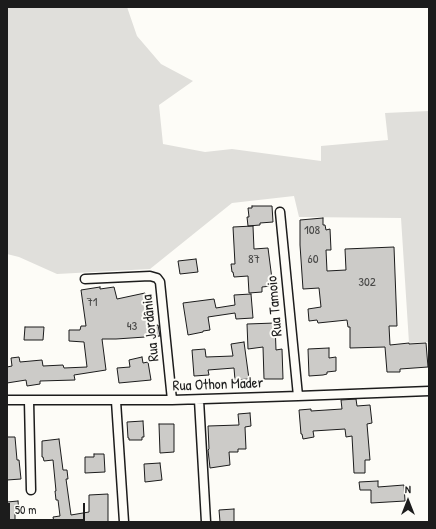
<!DOCTYPE html>
<html>
<head>
<meta charset="utf-8">
<style>
  body { margin:0 }
  #map { position:relative; width:436px; height:529px; overflow:hidden; background:#fdfcf7; font-family:"Patrick Hand",sans-serif }
  canvas { display:block }
  .frame { position:absolute; inset:0; border:8px solid #1c1c1c; pointer-events:none }
  .north { position:absolute; left:388px; top:481px; width:40px; height:40px; -webkit-text-stroke:3px #fdfcf7; paint-order:stroke; rotate:0deg; font-size:11px; font-weight:700; line-height:16px; text-align:center; color:#1c1c1c }
  .north::after { content:''; display:block; margin:auto; width:14px; height:18px; background:#1c1c1c; clip-path:polygon(50% 0,100% 100%,50% 72%,0 100%) }
  .scale { position:absolute; left:8px; top:503px; width:77px; height:18px; box-sizing:border-box; border:2px solid #1c1c1c; border-top:0; padding-left:5px; font-size:12px; line-height:14px; white-space:nowrap; color:#1c1c1c; -webkit-text-stroke:3px #fdfcf7; paint-order:stroke }
</style>
</head>
<body>
<div id="map">
<canvas width="436" height="529"></canvas>
<div class="frame"></div>
<div class="north">N</div>
<div class="scale">50 m</div>
</div>
<script>
const g = document.querySelector('canvas').getContext('2d');
g.lineJoin = 'round';
function fill(path, color) { g.fillStyle = color; g.fill(path, 'evenodd'); }
const toPath = rows => new Path2D(rows.map(r => 'M' + r).join(''));
function strokePath(path, color, width, dash) { g.strokeStyle = color; g.lineWidth = width; g.lineCap = dash ? 'butt' : 'round'; g.setLineDash(dash || []); g.stroke(path); }
function label(font, color, halo, rows, align = 'center') {
  g.font = font + ' "Patrick Hand",sans-serif'; g.lineWidth = 4; g.setLineDash([]); g.textBaseline = 'middle'; g.strokeStyle = halo; g.fillStyle = color; for (const [text, x, y, turn = 0] of rows) {
    g.save(); g.translate(x, y); g.rotate((+turn || 0) * Math.PI / 180); g.textAlign = isNaN(turn) ? turn : align; if (halo) g.strokeText(text, 0, 0); g.fillText(text, 0, 0); g.restore();
  }
}
fill(toPath([
  [7,7,127,7,137,36,161,64,193,81,159,105,163,144,205,152,232,149,321,161,321,146,388,140,385,113,429,111,429,342,409,343,401,218,299,217,294,196,232,203,150,269,57,274,19,257,7,254]
]), '#e0dfdb');
const building = toPath([
  [252,206,272,206,273,222,260,223,260,225,248,226,247,217,249,217,248,208,252,208,252,206],
  [323,218,323,225,325,225,326,230,330,229,331,250,326,250,327,271,346,270,345,249,394,247,397,326,389,326,390,345,409,343,409,344,426,343,428,367,400,369,400,372,387,372,385,347,350,348,350,327,348,327,347,320,318,323,317,320,309,321,308,309,321,307,319,288,303,289,300,245,300,220,323,218],
  [253,226,254,249,268,248,272,279,271,279,271,286,262,287,262,292,249,293,248,276,234,277,233,272,232,272,231,264,235,264,233,227,253,226],
  [196,259,198,272,180,274,178,261,196,259],
  [100,287,100,289,114,287,117,299,145,293,153,326,158,325,160,336,116,339,102,339,106,370,74,375,75,380,40,381,40,384,27,386,26,380,7,383,7,367,12,366,11,358,19,357,20,362,42,360,43,366,63,365,64,368,87,367,84,342,69,341,69,330,80,330,81,326,86,326,81,290,100,287],
  [251,294,253,318,236,319,235,313,208,317,210,330,203,331,203,332,188,335,183,303,214,299,216,308,235,305,234,295,251,294],
  [275,323,276,350,282,349,283,379,264,379,263,347,248,349,247,324,275,323],
  [25,327,44,327,43,340,24,340,25,327],
  [244,342,249,379,235,380,234,368,208,370,209,375,194,376,192,350,205,349,206,357,233,356,231,344,244,342],
  [329,348,329,358,336,357,336,371,327,372,327,374,323,375,309,376,308,349,329,348],
  [142,357,143,363,148,362,151,380,119,383,117,368,130,367,129,360,142,357],
  [356,399,357,406,370,405,372,423,367,424,370,460,365,460,365,473,354,473,352,436,346,437,345,429,313,431,314,437,303,439,302,434,301,434,299,410,311,409,311,411,342,409,341,400,356,399],
  [250,413,251,426,245,427,246,449,238,449,238,452,229,452,230,465,210,468,208,450,209,449,208,426,239,425,238,414,250,413],
  [143,421,144,437,142,437,142,440,129,440,129,438,128,438,127,422,143,421],
  [159,424,174,424,174,452,160,453,159,424],
  [7,437,15,437,17,460,19,460,21,479,7,480,7,437],
  [59,439,63,470,67,470,68,479,66,479,71,515,89,512,89,495,108,494,108,522,54,522,53,517,60,516,58,500,56,500,55,491,56,491,53,460,44,461,43,457,42,457,42,441,59,439],
  [94,454,104,454,105,472,85,473,85,457,94,457,94,454],
  [160,463,162,480,145,482,144,464,160,463],
  [378,481,378,487,404,485,405,501,371,503,371,490,360,490,359,482,378,481],
  [18,501,19,512,15,513,15,520,7,521,7,502,18,501],
  [234,509,234,522,220,522,219,510,234,509]
]);
fill(building, '#cccbc8');
strokePath(building, '#1c1c1c', 1);
const minor = toPath([
  [280,212,298,396],
  [85,279,150,276,157,278,160,282,172,400],
  [7,400,172,400,298,396,429,391],
  [199,400,206,522],
  [29,401,31,490],
  [116,401,124,522]
]);
strokePath(minor, '#1c1c1c', 11);
strokePath(minor, '#fdfcf7', 8);
label('13px', '#484847', null, [
  ["108",312,231],
  ["87",254,260],
  ["60",313,260],
  ["302",367,283],
  ["71",92,303],
  ["43",132,327]
]);
label('15px', '#1c1c1c', '#fdfcf7', [
  ["Rua Tamoio",275,306,-95],
  ["Rua Jordânia",151,328,-96],
  ["Rua Othon Mader",218,385,-2]
]);
</script>
</body>
</html>
